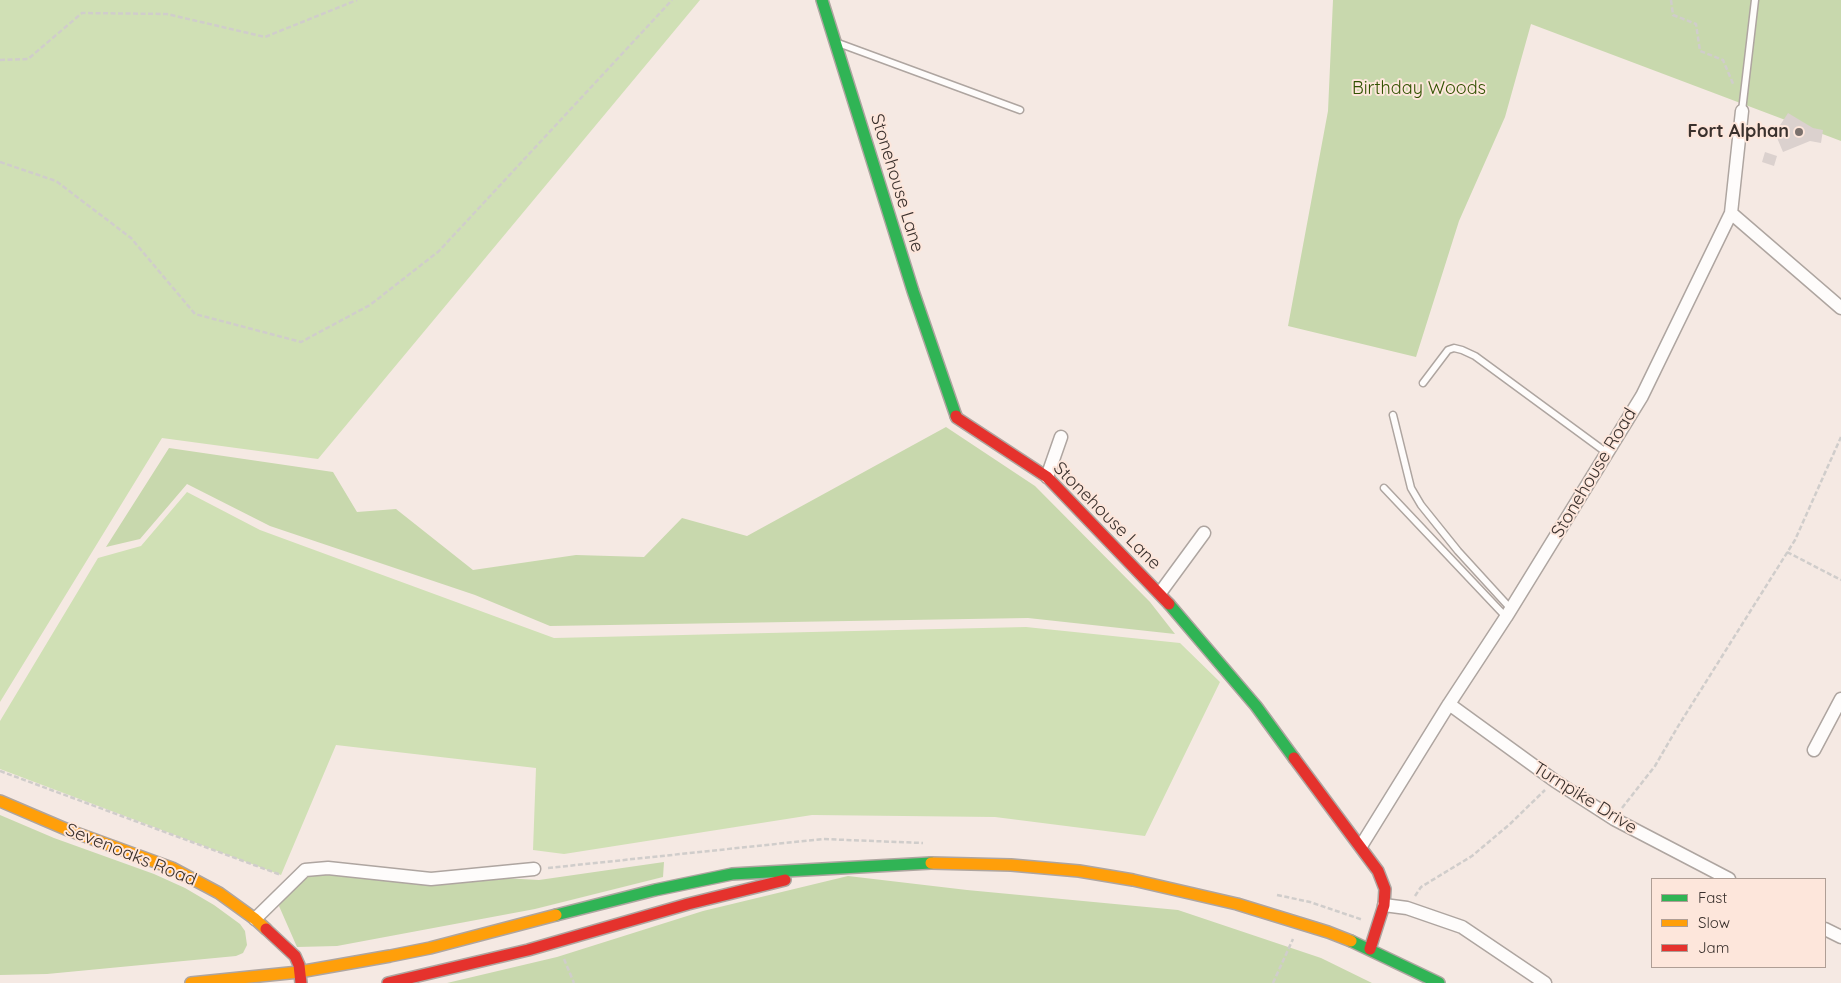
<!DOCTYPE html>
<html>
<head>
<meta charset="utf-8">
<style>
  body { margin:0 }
  #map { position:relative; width:1841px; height:983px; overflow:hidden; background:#f5e9e3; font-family:Quicksand,sans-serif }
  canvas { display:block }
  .legend { position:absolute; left:1651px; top:878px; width:175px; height:90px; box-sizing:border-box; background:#fde6db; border:1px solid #af9e95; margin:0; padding:6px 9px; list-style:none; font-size:15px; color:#3a312d }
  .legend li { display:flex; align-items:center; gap:10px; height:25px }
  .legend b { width:25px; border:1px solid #af9e95 }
</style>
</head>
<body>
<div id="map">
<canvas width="1841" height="983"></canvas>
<ul class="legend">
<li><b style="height:6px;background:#30b455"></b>Fast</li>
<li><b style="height:6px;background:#ff9f0a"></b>Slow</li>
<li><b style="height:6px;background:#e5322d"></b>Jam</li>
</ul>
</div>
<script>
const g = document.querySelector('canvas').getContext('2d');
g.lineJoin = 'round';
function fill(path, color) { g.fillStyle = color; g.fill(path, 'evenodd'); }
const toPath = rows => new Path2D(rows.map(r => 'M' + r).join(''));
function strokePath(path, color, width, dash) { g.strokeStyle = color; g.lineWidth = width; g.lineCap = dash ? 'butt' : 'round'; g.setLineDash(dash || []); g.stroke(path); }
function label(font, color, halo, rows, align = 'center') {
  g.font = font + ' Quicksand,sans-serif'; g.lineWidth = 4; g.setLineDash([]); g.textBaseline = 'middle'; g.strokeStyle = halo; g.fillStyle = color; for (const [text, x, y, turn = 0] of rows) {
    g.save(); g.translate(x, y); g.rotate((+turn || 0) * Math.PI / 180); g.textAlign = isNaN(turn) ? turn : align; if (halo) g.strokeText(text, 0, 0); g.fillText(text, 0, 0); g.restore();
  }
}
fill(toPath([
  [0,0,700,0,318,459,162,438,0,702],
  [187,492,260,530,554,638,1026,627,1180,643,1220,682,1145,836,995,817,812,815,564,854,533,850,536,768,336,745,281,875,0,769,0,721,98,558,141,546]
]), '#d0e0b5');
fill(toPath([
  [1333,0,1841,0,1841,141,1531,24,1505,117,1459,221,1416,357,1288,326,1328,111],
  [946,427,1035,486,1150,602,1175,634,1028,618,550,626,475,595,270,526,187,484,140,539,106,547,169,448,333,472,357,512,396,509,473,570,576,555,644,557,682,518,747,536],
  [0,815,54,838,154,874,185,888,214,905,240,924,245,931,247,945,243,953,236,956,47,974,0,975],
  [664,862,663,877,535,909,337,946,297,947,279,906,300,867,539,880],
  [848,876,967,890,1178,910,1321,958,1372,983,447,983,557,957,703,911]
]), '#c8d8ad');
fill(toPath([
  [1788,113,1813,128,1823,130,1821,143,1810,141,1783,152,1775,133],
  [1765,152,1777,156,1774,166,1762,162]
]), '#dbd1ce');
const lane = toPath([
  [838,43,1020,110],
  [1742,111,1755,0],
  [1423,383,1448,350,1454,348,1462,350,1475,356,1607,453],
  [1393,415,1411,488,1421,505,1458,551,1511,609],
  [1384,488,1506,617]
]);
const street = toPath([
  [1731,213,1742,111],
  [1047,477,1061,437],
  [1160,593,1204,533],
  [1449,704,1555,781,1614,819,1729,879],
  [1814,750,1841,699],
  [1361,846,1449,704,1506,617,1642,396,1731,213,1841,308],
  [1384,905,1407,908,1462,927,1545,983],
  [255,919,305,870,328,868,431,879,534,869],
  [1825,929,1841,937]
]);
const fast = toPath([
  [822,0,913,291,956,416],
  [1169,604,1256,706,1294,758],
  [556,915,655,890,732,874,931,863],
  [1351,941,1439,983]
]);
const slow = toPath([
  [0,801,68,830,172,868,219,893,255,919,266,929],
  [931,863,1011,865,1079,871,1133,880,1237,904,1328,932,1351,941],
  [191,983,299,972,390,956,430,948,556,915]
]);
const jam = toPath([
  [956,416,957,418,1047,477,1169,604],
  [1294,758,1378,871,1385,889,1384,905,1370,949],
  [266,929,295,956,299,965,301,983],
  [388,983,528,950,688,904,785,880]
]);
strokePath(lane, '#aea5a0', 9);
strokePath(street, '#aea5a0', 15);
strokePath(fast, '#aea5a0', 14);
strokePath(slow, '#aea5a0', 14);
strokePath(jam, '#aea5a0', 14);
strokePath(toPath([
  [1671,0,1673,15,1696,24,1700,51,1723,60,1734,86],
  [0,60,28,59,82,13,167,14,265,37,357,0],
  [0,162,56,181,131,238,195,314,301,342,370,305,439,251,672,0],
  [1787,552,1841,580],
  [0,771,281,875],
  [1622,808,1655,766,1677,728,1795,540,1841,437],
  [548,868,823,839,923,843],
  [1277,895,1310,902,1363,920],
  [1415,896,1421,887,1472,856,1510,824,1545,790],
  [564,959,574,983],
  [1273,983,1293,939]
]), '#d0cdcb', 2.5, [5, 2.5]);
strokePath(lane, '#fefcfb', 6);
strokePath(street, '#fefcfb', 12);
strokePath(fast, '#30b455', 11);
strokePath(slow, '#ff9f0a', 11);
strokePath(jam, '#e5322d', 11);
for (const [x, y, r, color] of [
  [1799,132,5,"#7b716d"]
]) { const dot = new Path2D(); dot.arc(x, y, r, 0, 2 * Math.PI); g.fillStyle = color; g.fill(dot); strokePath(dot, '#fde6db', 2); }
label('18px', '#315100', '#fde6db', [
  ["Birthday Woods",1419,89]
]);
label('bold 18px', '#3a312d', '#fde6db', [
  ["Fort Alphan",1789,132]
], 'right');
label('18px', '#3a312d', '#fde6db', [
  ["Stonehouse Lane",897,183,73],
  ["Stonehouse Road",1594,473,-59],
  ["Stonehouse Lane",1107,516,45],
  ["Turnpike Drive",1585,798,32],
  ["Sevenoaks Road",131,855,22]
]);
</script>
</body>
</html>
